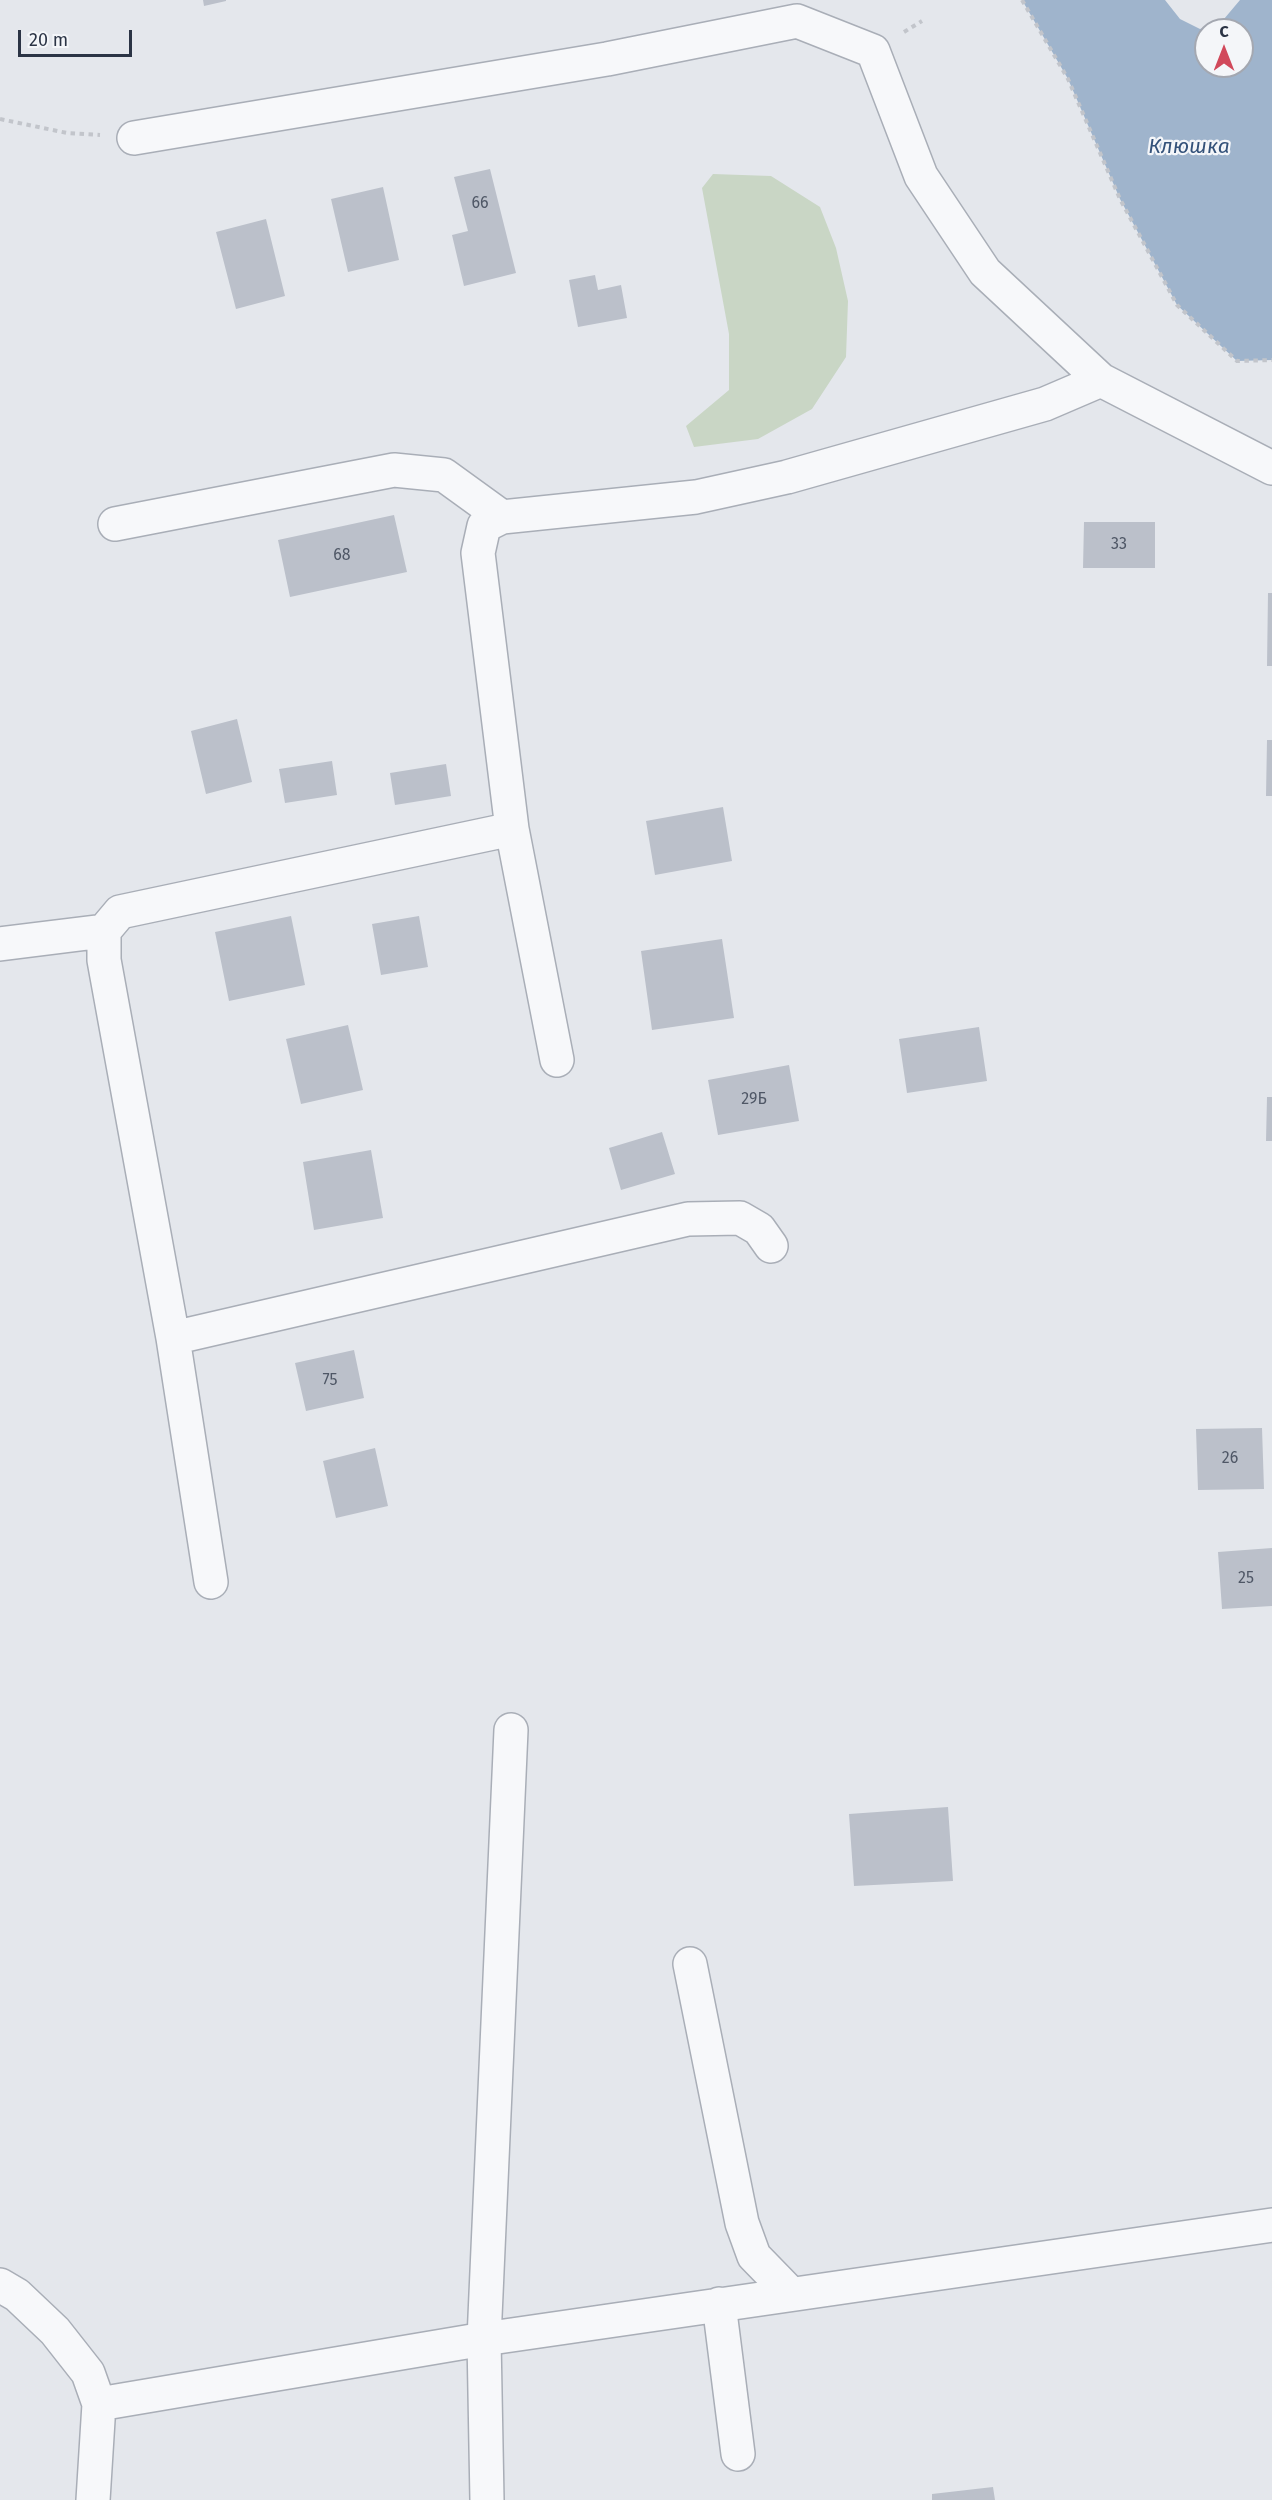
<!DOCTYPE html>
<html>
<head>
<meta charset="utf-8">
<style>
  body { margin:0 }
  #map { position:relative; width:1272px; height:2500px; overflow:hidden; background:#e4e7ec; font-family:"Fira Sans",sans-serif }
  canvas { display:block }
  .north { position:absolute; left:1194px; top:18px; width:60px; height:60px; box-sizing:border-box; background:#f4f6f9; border:2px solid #a4a8b1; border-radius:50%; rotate:0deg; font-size:16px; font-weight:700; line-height:24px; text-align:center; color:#2b3445 }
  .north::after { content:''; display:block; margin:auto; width:21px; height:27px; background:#d1495b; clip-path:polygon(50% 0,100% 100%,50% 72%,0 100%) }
  .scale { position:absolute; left:18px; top:30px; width:114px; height:27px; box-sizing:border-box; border:3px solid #2b3445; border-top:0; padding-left:8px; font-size:18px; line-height:21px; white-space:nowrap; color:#2b3445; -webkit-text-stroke:4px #f4f6f9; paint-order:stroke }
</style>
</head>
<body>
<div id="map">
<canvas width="1272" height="2500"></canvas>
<div class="north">С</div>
<div class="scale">20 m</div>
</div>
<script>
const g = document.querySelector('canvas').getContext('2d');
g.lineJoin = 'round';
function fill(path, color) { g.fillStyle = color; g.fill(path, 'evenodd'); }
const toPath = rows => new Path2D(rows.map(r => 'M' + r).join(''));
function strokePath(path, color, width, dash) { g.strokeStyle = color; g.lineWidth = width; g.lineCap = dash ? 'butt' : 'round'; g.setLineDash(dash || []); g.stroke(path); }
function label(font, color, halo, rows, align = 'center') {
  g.font = font + ' "Fira Sans",sans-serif'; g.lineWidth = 4.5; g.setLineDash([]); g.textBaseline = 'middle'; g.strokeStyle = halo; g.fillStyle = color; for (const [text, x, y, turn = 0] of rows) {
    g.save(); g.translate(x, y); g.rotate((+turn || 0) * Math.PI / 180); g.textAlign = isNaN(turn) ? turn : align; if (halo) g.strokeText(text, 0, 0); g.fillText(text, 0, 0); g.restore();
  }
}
fill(toPath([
  [713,174,771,176,820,207,836,248,848,301,846,357,812,409,758,439,694,447,686,426,729,390,729,334,702,188]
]), '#c9d6c5');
fill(toPath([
  [1022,0,1165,0,1180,19,1200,29,1224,19,1240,0,1272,0,1272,360,1237,361,1177,305,1120,199,1068,79],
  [1206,30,1242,30,1242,66,1206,66]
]), '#9fb4cc');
fill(toPath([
  [203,0,226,0,226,1,204,6],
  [490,169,516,273,464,286,452,235,468,231,454,177],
  [383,187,399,260,348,272,331,199],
  [266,219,285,296,236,309,216,232],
  [595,275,598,290,621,285,627,318,578,327,569,280],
  [394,515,407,572,290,597,278,540],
  [1084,522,1155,522,1155,568,1083,568],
  [1268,593,1272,593,1272,666,1267,666],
  [237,719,252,782,206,794,191,731],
  [1267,740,1272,740,1272,796,1266,796],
  [332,761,337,795,285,803,279,769],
  [446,764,451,796,395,805,390,773],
  [723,807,732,861,655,875,646,821],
  [291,916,305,985,229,1001,215,932],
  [419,916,428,967,381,975,372,924],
  [722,939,734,1018,652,1030,641,951],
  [348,1025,363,1090,301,1104,286,1039],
  [979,1027,987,1081,907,1093,899,1039],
  [789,1065,799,1121,718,1135,708,1080],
  [1267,1097,1272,1097,1272,1141,1266,1141],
  [662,1132,675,1174,621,1190,609,1148],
  [371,1150,383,1218,314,1230,303,1162],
  [354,1350,364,1398,306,1411,295,1363],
  [1262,1428,1264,1489,1198,1490,1196,1429],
  [375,1448,388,1506,336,1518,323,1461],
  [1272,1548,1272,1606,1222,1609,1218,1552],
  [948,1807,953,1881,854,1886,849,1814],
  [993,2487,995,2500,932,2500,932,2494]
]), '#bbc0ca');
const minor = toPath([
  [134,138,607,59,797,21,873,51,921,176,985,272,1101,380,1272,468],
  [115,524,394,470,444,475,502,517],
  [0,944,104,931],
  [557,1060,512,829,478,553,484,526,502,517,696,497,787,477,1045,404,1101,380],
  [173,1338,688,1219,740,1218,759,1229,771,1246],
  [211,1582,173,1338,104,960,104,931,120,912,512,829],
  [690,1964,742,2223,754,2256,791,2294],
  [0,2285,17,2295,55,2331,88,2373,99,2404,93,2500],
  [719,2304,738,2454],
  [99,2404,484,2339,1272,2225],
  [487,2500,484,2339,511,1730]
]);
strokePath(minor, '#a9aeb7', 36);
strokePath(toPath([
  [1022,0,1068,79,1120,199,1177,305,1237,361,1272,360],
  [904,32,922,21],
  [0,119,67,133,100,135]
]), '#c2c5cb', 4, [4.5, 4.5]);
strokePath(minor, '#f7f8fa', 33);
label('16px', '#4f5766', null, [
  ["66",480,204],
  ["33",1119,545],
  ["68",342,556],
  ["29Б",754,1100],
  ["75",330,1381],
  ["26",1230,1459],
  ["25",1246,1579]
]);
label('italic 21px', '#34527a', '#f4f6f9', [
  ["Клюшка",1189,147]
]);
</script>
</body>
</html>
